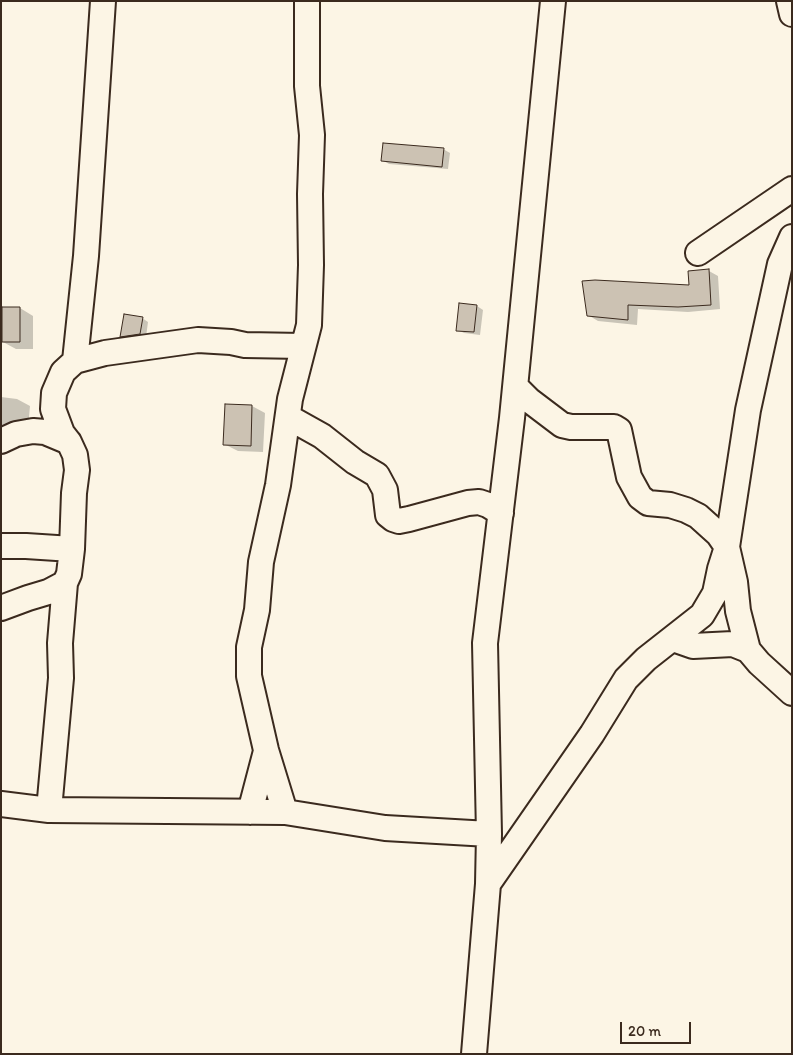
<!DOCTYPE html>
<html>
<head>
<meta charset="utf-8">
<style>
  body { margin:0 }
  #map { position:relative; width:793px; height:1055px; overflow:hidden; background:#fcf5e5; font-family:Itim,sans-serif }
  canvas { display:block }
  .frame { position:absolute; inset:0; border:2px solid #3b2a1e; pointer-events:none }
  .scale { position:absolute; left:620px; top:1022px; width:71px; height:22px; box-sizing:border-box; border:2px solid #3b2a1e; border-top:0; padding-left:6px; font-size:15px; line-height:18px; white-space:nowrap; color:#3b2a1e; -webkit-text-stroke:4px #fcf5e5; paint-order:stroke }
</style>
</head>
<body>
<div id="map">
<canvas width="793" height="1055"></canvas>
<div class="frame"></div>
<div class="scale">20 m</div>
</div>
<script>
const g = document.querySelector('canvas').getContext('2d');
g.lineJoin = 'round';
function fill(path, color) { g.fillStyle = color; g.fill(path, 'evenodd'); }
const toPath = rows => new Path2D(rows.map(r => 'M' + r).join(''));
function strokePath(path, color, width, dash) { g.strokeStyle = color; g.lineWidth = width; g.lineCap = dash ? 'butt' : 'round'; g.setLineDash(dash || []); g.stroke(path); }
fill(toPath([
  [443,149,450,153,448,169,389,164,382,160],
  [709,271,718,276,720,309,688,312,638,309,637,325,598,321,588,315,690,286],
  [477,306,483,310,480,335,464,333,458,330],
  [20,308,33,316,33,349,16,349,3,342,3,309],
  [142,318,148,322,146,337,128,340,122,336],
  [1,397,17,399,30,406,28,428,1,434],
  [252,406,265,413,263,452,238,451,224,444]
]), '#0003');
const building = toPath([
  [383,143,444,148,442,167,381,161,383,143],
  [709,269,711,305,678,307,628,305,628,320,587,316,582,281,595,280,689,285,688,271,709,269],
  [459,303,477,305,474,332,456,331,459,303],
  [2,307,20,307,20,342,2,342,2,307],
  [124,314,143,317,140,334,120,337,124,314],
  [225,404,252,405,251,446,223,445,225,404]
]);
fill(building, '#ccc2b3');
strokePath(building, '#3b2a1e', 1);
const minor = toPath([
  [789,1,792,14],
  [698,253,792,189],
  [75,361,86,256,103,1],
  [516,387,529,400,562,425,571,427,614,427,619,430,629,477,640,497,648,503,670,505,686,510,698,516,718,534,727,547,735,582,738,611,748,650,759,663,792,693],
  [288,417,322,436,355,462,377,475,385,490,388,515,393,519,399,521,409,519,468,503,479,502,488,505,501,513],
  [1,441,16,434,33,431,45,432,69,442,62,433,53,409,54,393,63,372,75,361,105,353,198,340,231,342,245,345,303,346],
  [1,546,26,546,72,549],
  [1,608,28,598,48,592,65,583],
  [673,639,693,646,733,644,748,650],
  [1,804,49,810,285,812,385,828,489,834],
  [49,810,61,678,60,643,65,583,69,574,72,549,74,493,77,470,75,455,69,442],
  [250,812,266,751],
  [285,812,266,750,249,676,249,647,257,610,261,562,278,485,290,399,309,325,311,265,310,194,312,135,307,86,307,1],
  [488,884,592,734,626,679,646,659,702,615,715,593,720,569,727,547,748,410,780,264,792,237],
  [474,1054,488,884,489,834,485,643,512,418,553,1]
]);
strokePath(minor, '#3b2a1e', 28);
strokePath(minor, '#fcf5e5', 24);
</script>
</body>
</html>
